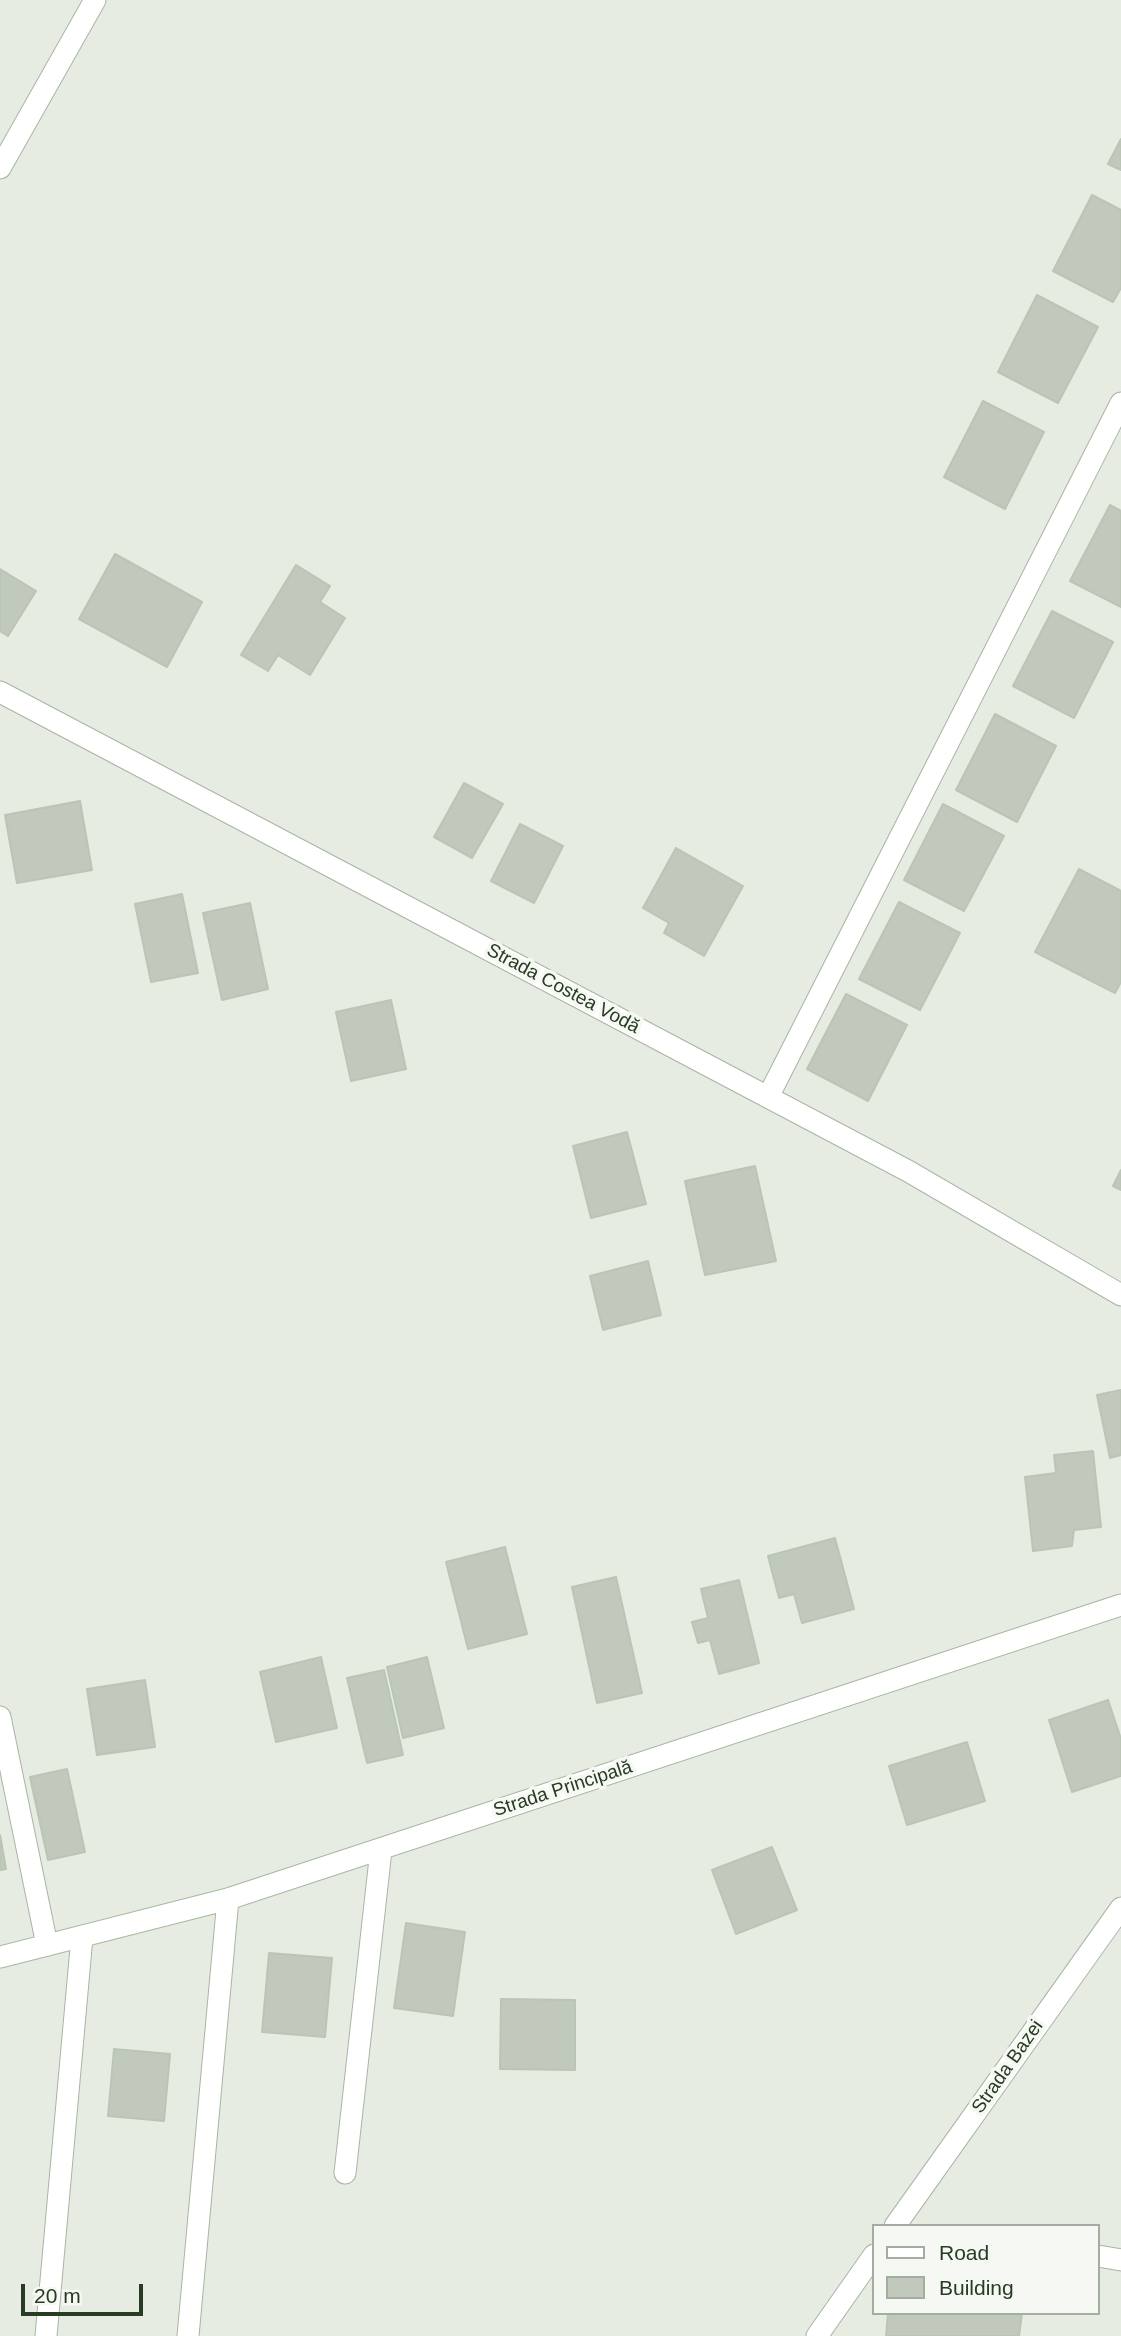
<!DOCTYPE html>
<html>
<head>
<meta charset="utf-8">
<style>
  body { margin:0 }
  #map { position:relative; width:1121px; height:2336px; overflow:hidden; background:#e6ece2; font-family:Arial,sans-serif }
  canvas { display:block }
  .legend { position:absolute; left:872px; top:2224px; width:228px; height:91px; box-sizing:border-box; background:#f5f8f3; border:2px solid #a3ada0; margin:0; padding:9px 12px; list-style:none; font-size:21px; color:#283c23 }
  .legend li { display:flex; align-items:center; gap:14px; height:35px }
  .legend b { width:35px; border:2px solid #a3ada0 }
  .scale { position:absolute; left:21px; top:2284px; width:122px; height:32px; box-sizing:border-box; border:4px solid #283c23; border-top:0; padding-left:9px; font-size:21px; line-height:24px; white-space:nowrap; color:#283c23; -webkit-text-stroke:5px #f5f8f3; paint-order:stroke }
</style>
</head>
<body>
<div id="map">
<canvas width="1121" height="2336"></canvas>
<ul class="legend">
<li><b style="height:9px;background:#fff"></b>Road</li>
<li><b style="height:19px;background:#c0c9bb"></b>Building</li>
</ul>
<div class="scale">20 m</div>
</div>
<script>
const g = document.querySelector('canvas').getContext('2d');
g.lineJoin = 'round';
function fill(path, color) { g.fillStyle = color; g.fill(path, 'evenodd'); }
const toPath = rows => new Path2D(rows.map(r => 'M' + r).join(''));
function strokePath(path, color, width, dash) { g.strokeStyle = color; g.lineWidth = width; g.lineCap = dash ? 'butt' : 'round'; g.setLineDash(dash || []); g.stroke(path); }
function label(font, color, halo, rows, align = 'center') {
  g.font = font + ' Arial,sans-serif'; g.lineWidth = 7; g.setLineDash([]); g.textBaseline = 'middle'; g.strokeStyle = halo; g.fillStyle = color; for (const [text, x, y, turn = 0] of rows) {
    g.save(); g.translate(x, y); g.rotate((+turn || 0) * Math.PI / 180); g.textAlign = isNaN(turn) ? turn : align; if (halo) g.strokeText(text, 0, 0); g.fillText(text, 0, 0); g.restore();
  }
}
const building = toPath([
  [1121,139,1121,170,1108,164,1121,139],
  [1092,195,1121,210,1121,288,1113,302,1053,271,1092,195],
  [1037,295,1098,327,1058,403,998,372,1037,295],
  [983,401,1044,432,1005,509,944,477,983,401],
  [1110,505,1121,511,1121,607,1070,581,1110,505],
  [115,554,202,602,167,667,79,619,115,554],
  [296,565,330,586,320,602,345,618,310,675,278,655,268,671,241,655,296,565],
  [0,569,36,591,8,636,0,631,0,569],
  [1052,611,1113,642,1074,718,1013,686,1052,611],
  [995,714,1056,746,1017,822,956,790,995,714],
  [464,783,503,804,472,858,434,837,464,783],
  [80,801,92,870,17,883,5,815,80,801],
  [943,804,1004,836,964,911,904,880,943,804],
  [520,824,563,846,534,903,491,881,520,824],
  [676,848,743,886,704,956,664,933,669,923,643,908,676,848],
  [1079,869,1121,891,1121,982,1115,993,1035,952,1079,869],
  [182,894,198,973,151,982,135,904,182,894],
  [899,902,960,933,920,1010,859,979,899,902],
  [250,903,268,989,222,1000,203,913,250,903],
  [846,994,907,1025,868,1101,807,1069,846,994],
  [391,1000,406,1069,351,1081,336,1012,391,1000],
  [627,1132,646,1204,591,1218,573,1146,627,1132],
  [755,1166,776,1261,705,1275,685,1181,755,1166],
  [1121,1170,1121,1190,1113,1186,1121,1170],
  [648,1261,661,1315,603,1330,590,1276,648,1261],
  [1121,1390,1121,1455,1110,1458,1097,1395,1121,1390],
  [1093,1451,1101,1527,1074,1530,1072,1546,1033,1551,1025,1477,1056,1473,1054,1455,1093,1451],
  [835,1538,854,1609,802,1623,794,1594,779,1598,768,1556,835,1538],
  [505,1547,527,1634,468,1649,446,1562,505,1547],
  [616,1577,642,1693,597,1703,572,1587,616,1577],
  [739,1580,759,1663,719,1674,710,1640,698,1643,692,1622,708,1618,701,1589,739,1580],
  [321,1657,337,1728,276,1742,260,1672,321,1657],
  [427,1657,444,1728,403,1738,387,1667,427,1657],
  [384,1670,403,1755,367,1763,347,1678,384,1670],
  [145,1680,155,1747,97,1755,87,1689,145,1680],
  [1108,1700,1121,1739,1121,1776,1072,1792,1049,1720,1108,1700],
  [967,1742,985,1801,907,1825,889,1766,967,1742],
  [67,1769,85,1852,48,1860,30,1777,67,1769],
  [0,1835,6,1869,0,1870,0,1835],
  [772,1847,797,1910,736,1934,712,1870,772,1847],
  [406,1923,465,1932,453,2016,394,2008,406,1923],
  [269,1953,332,1958,325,2037,262,2032,269,1953],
  [501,1999,575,2000,575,2070,500,2069,501,1999],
  [114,2049,170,2054,164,2121,108,2116,114,2049],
  [888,2313,1022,2313,1019,2336,886,2336,888,2313]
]);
fill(building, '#c0c9bb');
strokePath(building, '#bbc5b5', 2);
const lane = toPath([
  [0,168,95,0],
  [768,1097,1121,403],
  [0,1717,47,1945],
  [345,2173,381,1850],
  [46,2336,82,1937]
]);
const street = toPath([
  [0,692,908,1171,1121,1295],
  [895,2226,1121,1908],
  [1098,2256,1121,2260],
  [188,2336,228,1899],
  [817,2336,874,2255]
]);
const secondary = toPath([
  [0,1957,228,1899,1121,1605]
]);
strokePath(lane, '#a9b4a5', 23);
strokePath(street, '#a9b4a5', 23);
strokePath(secondary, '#a7b7a1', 23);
strokePath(lane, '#fff', 21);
strokePath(street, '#fff', 21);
strokePath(secondary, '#fff', 21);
label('19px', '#283c23', '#f5f8f3', [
  ["Strada Costea Vodă",563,989,28],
  ["Strada Principală",563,1789,-18],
  ["Strada Bazei",1008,2067,-55]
]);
</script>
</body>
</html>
